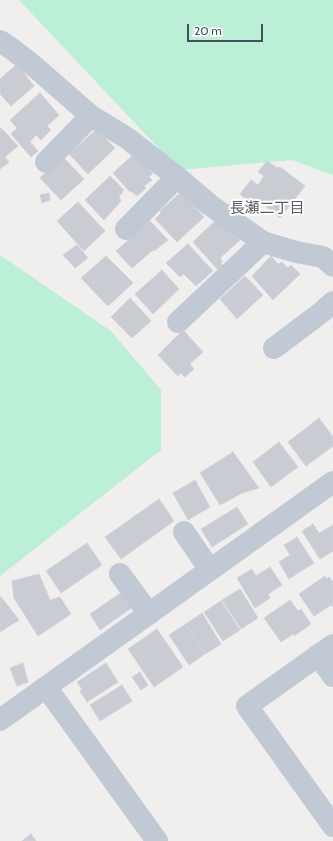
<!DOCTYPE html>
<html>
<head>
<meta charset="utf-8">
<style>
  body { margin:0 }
  #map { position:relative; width:333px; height:841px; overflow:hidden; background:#f1eeee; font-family:Cabin,sans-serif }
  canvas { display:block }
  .scale { position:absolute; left:187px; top:24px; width:76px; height:18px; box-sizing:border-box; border:2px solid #464f5c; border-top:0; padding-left:5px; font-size:12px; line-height:14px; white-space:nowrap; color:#464f5c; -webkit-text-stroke:3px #fff; paint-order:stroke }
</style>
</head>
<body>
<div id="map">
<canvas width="333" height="841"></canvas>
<div class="scale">20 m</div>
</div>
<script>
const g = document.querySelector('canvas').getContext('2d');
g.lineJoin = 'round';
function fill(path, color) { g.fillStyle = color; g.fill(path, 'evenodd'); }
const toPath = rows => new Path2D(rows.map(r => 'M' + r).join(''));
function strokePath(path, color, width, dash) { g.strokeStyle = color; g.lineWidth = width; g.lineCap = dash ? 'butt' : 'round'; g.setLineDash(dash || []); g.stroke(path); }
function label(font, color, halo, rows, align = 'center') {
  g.font = font + ' Cabin,"Noto Sans JP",sans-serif'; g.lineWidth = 4; g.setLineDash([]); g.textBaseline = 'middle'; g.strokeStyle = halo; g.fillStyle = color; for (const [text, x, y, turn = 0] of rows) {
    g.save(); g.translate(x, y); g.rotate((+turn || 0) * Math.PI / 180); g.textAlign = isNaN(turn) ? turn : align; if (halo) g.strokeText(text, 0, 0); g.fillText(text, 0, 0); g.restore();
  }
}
fill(toPath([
  [19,0,333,0,333,175,292,160,179,170],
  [0,255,111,331,161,390,161,450,0,576]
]), '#bbf0d6');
const building = toPath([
  [17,64,34,86,11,106,0,94,0,79,17,64],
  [40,93,59,115,47,126,51,130,41,140,36,135,30,142,38,151,31,157,11,134,17,128,10,120,40,93],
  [1,128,18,146,5,157,9,162,0,169,0,129,1,128],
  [97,129,115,148,88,174,69,154,97,129],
  [135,153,153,173,149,177,152,180,144,186,146,188,137,196,131,191,130,192,113,173,135,153],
  [63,157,84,179,61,200,40,178,63,157],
  [267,161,277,168,280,167,305,186,280,218,259,201,255,206,240,194,251,180,258,185,264,176,258,172,267,161],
  [110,176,124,190,122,190,123,192,119,197,121,201,104,220,85,200,110,176],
  [181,192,204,217,177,242,155,219,161,213,160,211,181,192],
  [49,193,50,200,42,203,40,195,49,193],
  [78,202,105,231,84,251,57,221,78,202],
  [218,218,240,240,220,258,222,261,221,263,223,266,219,271,193,242,218,218],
  [150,221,168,240,154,251,153,250,132,268,116,251,150,221],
  [188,244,213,271,196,286,184,274,180,277,166,263,188,244],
  [77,245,88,258,75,268,63,255,77,245],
  [106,256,133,283,108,306,81,278,106,256],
  [271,256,278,264,282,262,288,268,291,265,300,274,273,300,252,276,271,256],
  [162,270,179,289,153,314,135,294,162,270],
  [245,276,263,295,237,319,220,299,245,276],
  [130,298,151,321,132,338,111,317,130,298],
  [183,330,203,352,190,364,194,369,185,377,180,373,178,376,158,355,183,330],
  [319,418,333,437,333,446,306,466,288,442,319,418],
  [279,442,298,467,271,487,253,462,279,442],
  [233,452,259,488,242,493,220,505,200,473,233,452],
  [195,480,210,507,188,520,173,493,195,480],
  [159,499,174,521,121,559,105,537,159,499],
  [237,507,248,524,212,547,201,529,237,507],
  [313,524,319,533,333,525,333,551,320,559,302,531,313,524],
  [297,537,314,563,289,579,279,562,290,555,284,545,297,537],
  [87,543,102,565,61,593,46,571,87,543],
  [270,567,282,585,268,594,270,598,255,608,237,578,252,569,256,576,270,567],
  [39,574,50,600,60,597,71,614,38,636,14,598,12,581,39,574],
  [325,576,327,579,329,577,333,582,333,607,331,605,314,616,299,594,325,576],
  [240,589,258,618,241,629,222,600,240,589],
  [122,592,133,607,100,630,90,614,122,592],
  [0,597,1,597,19,620,0,632,0,597],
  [290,600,298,611,301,609,311,624,294,636,293,634,281,642,264,618,290,600],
  [221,601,240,630,223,641,204,612,221,601],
  [202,613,221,644,205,654,186,624,202,613],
  [186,624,205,654,189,665,169,635,186,624],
  [157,629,183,667,154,687,128,649,157,629],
  [23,663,28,682,17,686,10,668,23,663],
  [106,663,118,682,87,702,80,691,82,689,77,682,106,663],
  [140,672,148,685,141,690,132,677,140,672],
  [122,685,132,701,100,721,90,705,122,685],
  [31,834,36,841,22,841,31,834]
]);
fill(building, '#caccd4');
strokePath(building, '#d2d3da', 1);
strokePath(toPath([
  [0,41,12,49,35,67,91,116,127,138,177,177,210,205,263,242,296,252,323,257,333,266],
  [46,162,91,116],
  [126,229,177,177],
  [178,322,263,242],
  [274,348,322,312,333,302],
  [184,532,210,570],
  [120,574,149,614],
  [333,645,247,706,333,826],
  [318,655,333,676],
  [46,687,157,841],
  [0,720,333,482]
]), '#c1c9d4', 22);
label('15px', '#5b5d64', '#fff', [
  ["長瀬二丁目",267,209]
]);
</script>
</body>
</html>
